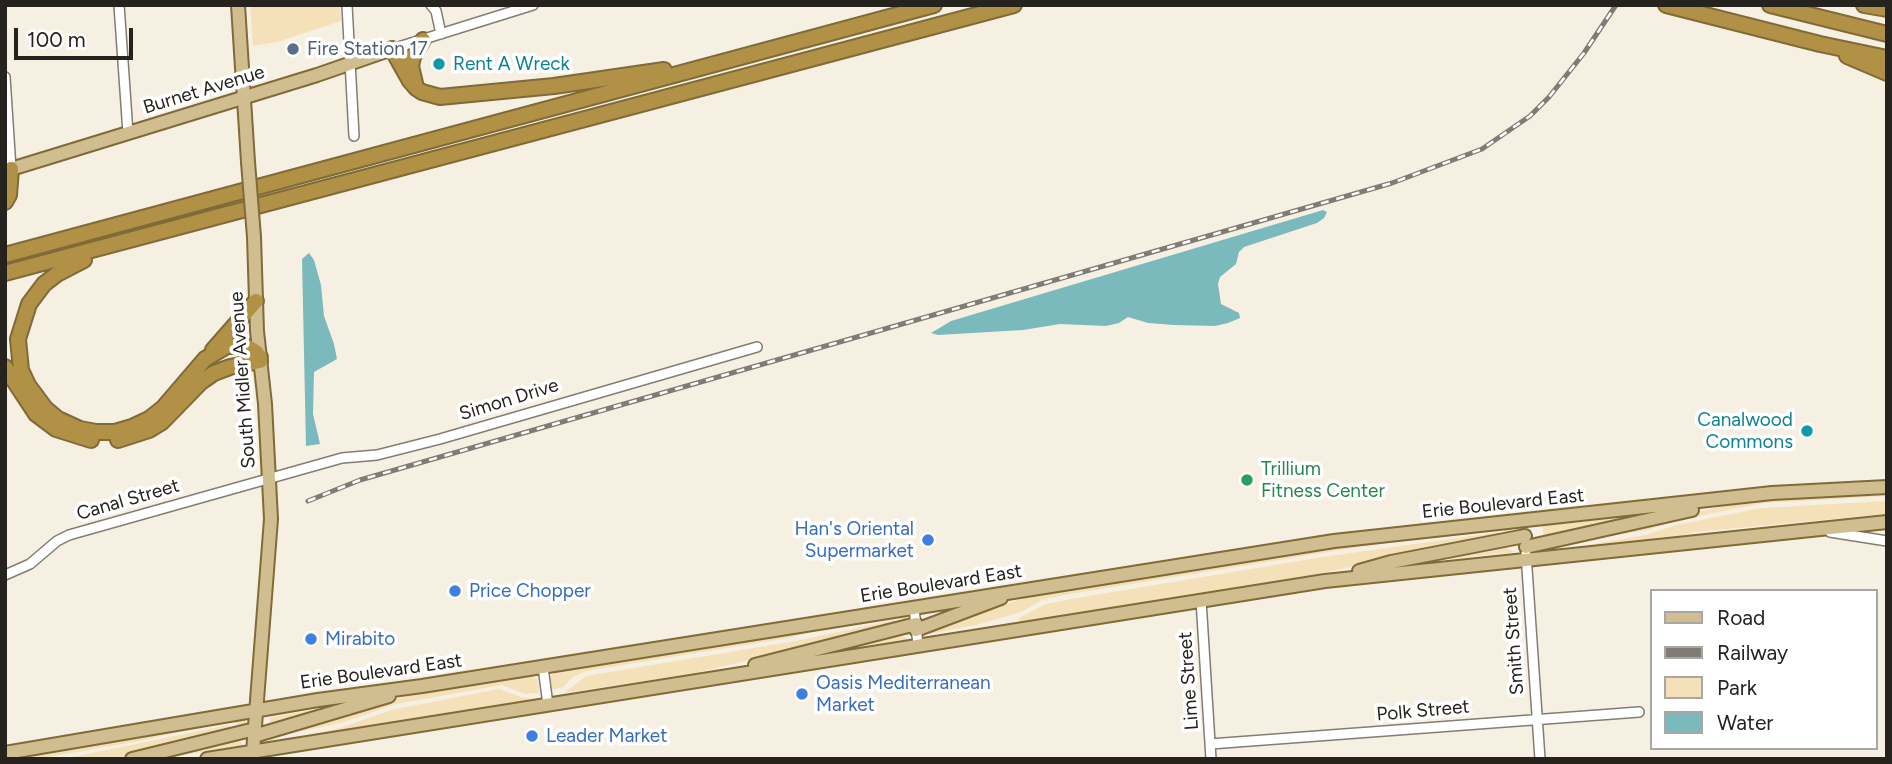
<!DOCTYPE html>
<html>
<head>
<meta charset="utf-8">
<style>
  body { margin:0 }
  #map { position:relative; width:1892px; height:764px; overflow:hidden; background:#f6f0e3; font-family:Figtree,sans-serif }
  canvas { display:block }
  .frame { position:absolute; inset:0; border:7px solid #26231f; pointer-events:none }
  .legend { position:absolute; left:1650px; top:589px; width:228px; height:161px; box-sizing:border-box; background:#fff; border:2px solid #a8a7a5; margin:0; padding:9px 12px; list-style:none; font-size:21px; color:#26231f }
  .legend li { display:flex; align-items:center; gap:14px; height:35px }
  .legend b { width:35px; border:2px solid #a8a7a5 }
  .scale { position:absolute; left:14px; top:28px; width:119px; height:32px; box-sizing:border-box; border:4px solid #26231f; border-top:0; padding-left:9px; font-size:21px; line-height:24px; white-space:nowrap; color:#26231f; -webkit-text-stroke:5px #fff; paint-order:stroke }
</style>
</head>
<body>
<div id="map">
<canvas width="1892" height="764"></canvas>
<div class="frame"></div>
<ul class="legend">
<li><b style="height:9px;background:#d0bd90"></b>Road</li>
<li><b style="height:9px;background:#807c74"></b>Railway</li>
<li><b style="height:19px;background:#f4e0b9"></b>Park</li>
<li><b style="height:19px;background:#7ababd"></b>Water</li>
</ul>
<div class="scale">100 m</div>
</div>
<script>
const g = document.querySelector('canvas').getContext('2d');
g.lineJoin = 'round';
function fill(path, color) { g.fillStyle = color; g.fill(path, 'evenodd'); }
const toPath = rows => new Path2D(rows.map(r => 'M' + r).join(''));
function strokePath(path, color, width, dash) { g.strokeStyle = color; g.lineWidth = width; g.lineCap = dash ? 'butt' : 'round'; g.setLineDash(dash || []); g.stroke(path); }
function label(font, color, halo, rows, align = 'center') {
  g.font = font + ' Figtree,sans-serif'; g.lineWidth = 7; g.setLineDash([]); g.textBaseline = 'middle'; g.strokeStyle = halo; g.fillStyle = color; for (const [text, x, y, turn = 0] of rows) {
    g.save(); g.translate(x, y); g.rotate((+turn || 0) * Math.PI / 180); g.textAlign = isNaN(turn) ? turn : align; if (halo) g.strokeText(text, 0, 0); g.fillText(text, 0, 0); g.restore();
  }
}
fill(toPath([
  [250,5,340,5,341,21,277,42,253,46],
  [1887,490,1887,496,1764,503,1683,519,1647,530,1545,548,1545,543,1771,497],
  [1887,501,1887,514,1695,532,1663,540,1546,552,1646,535,1676,525,1761,508],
  [1624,517,1625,520,1544,536,1542,526],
  [1508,525,1512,529,1508,534,1501,528,1365,546,1064,595,1042,600,1021,612,976,625,930,634,928,629,1034,595,1403,536],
  [1500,532,1503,535,1312,575,1020,622,1019,618,1046,604,1071,599,1323,557],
  [1505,542,1507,548,1515,552,1422,562],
  [905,614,908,621,903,622,897,616,856,621,788,638,586,671,573,677,563,687,552,690,550,677,557,671,776,636,835,624],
  [894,620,899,624,691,674,557,694,564,693,586,676,796,641],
  [900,631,902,636,908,639,817,653],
  [530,675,537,679,539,693,525,694,502,685,396,704,341,723,269,738,269,736,411,695],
  [499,689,524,698,535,699,396,721,363,730,280,742,340,728,391,710],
  [325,708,330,708,269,725,271,717],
  [246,718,245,726,241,729,236,723,230,721,139,741,37,759,16,759],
  [228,725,236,729,112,759,63,759],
  [237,737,243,745,159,759,142,759]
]), '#f4e0b9');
fill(toPath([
  [1323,210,1327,212,1324,218,1317,223,1244,247,1239,252,1236,264,1220,277,1218,284,1221,304,1239,313,1240,318,1228,323,1215,326,1174,325,1148,323,1128,317,1119,323,1106,326,1060,324,1023,330,938,335,931,333,951,321],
  [309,253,314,260,321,285,324,316,334,344,337,359,314,372,313,414,320,444,306,446,302,259]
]), '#7ababd');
const minor = toPath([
  [119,5,128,133],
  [347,5,354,136],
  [431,5,436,11,441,34],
  [392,49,533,5],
  [5,77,11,169,7,170],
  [1830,532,1887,541],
  [1526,554,1540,759],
  [5,575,30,564,57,541,69,535,342,458,377,455,440,439,757,347],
  [1201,600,1211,759],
  [914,608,918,645],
  [543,667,548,705],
  [1210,744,1639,712]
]);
const major = toPath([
  [238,5,248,162],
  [11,169,317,75,392,49],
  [1526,547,1692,510],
  [1359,571,1391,562,1525,536],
  [916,630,1001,598],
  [755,665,916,624],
  [254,736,389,696],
  [253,752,271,519,265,404,257,331,254,237],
  [5,753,318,700,422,686,1334,541,1772,493,1887,487],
  [132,759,255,729],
  [207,759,1325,581,1887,522]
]);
const highway = toPath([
  [1666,5,1820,44,1887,58],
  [1770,5,1887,34],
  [1864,5,1887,9],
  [392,49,410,81,416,88,422,92,440,97,554,86,664,70],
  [1847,56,1887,73],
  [415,83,411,66,413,57,423,40],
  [5,202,9,195,11,169],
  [5,255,934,5],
  [84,260,57,274,44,284,29,304,18,339,21,370,28,385,45,408,58,419,80,429,96,432,115,432,132,427,149,419,163,408,205,359,227,346,246,346,256,352,260,357],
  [5,273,1014,5],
  [213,350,256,301],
  [5,367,36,414,56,429,91,440],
  [118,440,149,430,162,422,201,382,214,373,230,367,260,361]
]);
strokePath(minor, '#837d72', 12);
strokePath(major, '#806a38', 16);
strokePath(highway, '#806a38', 18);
strokePath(minor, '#fff', 9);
strokePath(major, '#d0bd90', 12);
strokePath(highway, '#b09146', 14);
const rail = toPath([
  [308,501,360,480,1392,183,1482,149,1530,116,1549,97,1584,53,1616,5]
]);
strokePath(rail, '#807c74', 5);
strokePath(rail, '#fff', 2.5, [8]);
const majorBridge = toPath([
  [248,162,254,237]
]);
strokePath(majorBridge, '#806a38', 16, []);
strokePath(majorBridge, '#d0bd90', 12);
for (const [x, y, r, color] of [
  [293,49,7,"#5c6f8a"],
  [439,64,7,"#0f9aa8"],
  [1807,431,7,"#0f9aa8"],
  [1247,480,7,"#2e9e5b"],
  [928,540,7,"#3f7fe0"],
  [455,591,7,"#3f7fe0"],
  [311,639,7,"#3f7fe0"],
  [802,694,7,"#3f7fe0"],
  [532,736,7,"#3f7fe0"]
]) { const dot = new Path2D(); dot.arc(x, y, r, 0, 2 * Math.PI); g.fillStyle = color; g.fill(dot); strokePath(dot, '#fff', 2.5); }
label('19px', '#4e5e75', '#fff', [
  ["Fire Station 17",307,49]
], 'left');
label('19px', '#0d838f', '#fff', [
  ["Rent A Wreck",453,64],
  ["Canalwood",1793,420,"right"],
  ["Commons",1793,442,"right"]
], 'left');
label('19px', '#26231f', '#fff', [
  ["Burnet Avenue",204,90,-17],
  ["South Midler Avenue",243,380,-94],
  ["Simon Drive",509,400,-17],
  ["Canal Street",128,500,-16],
  ["Erie Boulevard East",1503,504,-6],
  ["Erie Boulevard East",941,584,-9],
  ["Smith Street",1514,641,-94],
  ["Erie Boulevard East",381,672,-8],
  ["Lime Street",1189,681,-94],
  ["Polk Street",1423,711,-5]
]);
label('19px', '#27864d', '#fff', [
  ["Trillium",1261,469],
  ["Fitness Center",1261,491]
], 'left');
label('19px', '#366cbe', '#fff', [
  ["Han's Oriental",914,529,"right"],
  ["Supermarket",914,551,"right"],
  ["Price Chopper",469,591],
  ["Mirabito",325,639],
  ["Oasis Mediterranean",816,683],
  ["Market",816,705],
  ["Leader Market",546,736]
], 'left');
</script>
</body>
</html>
